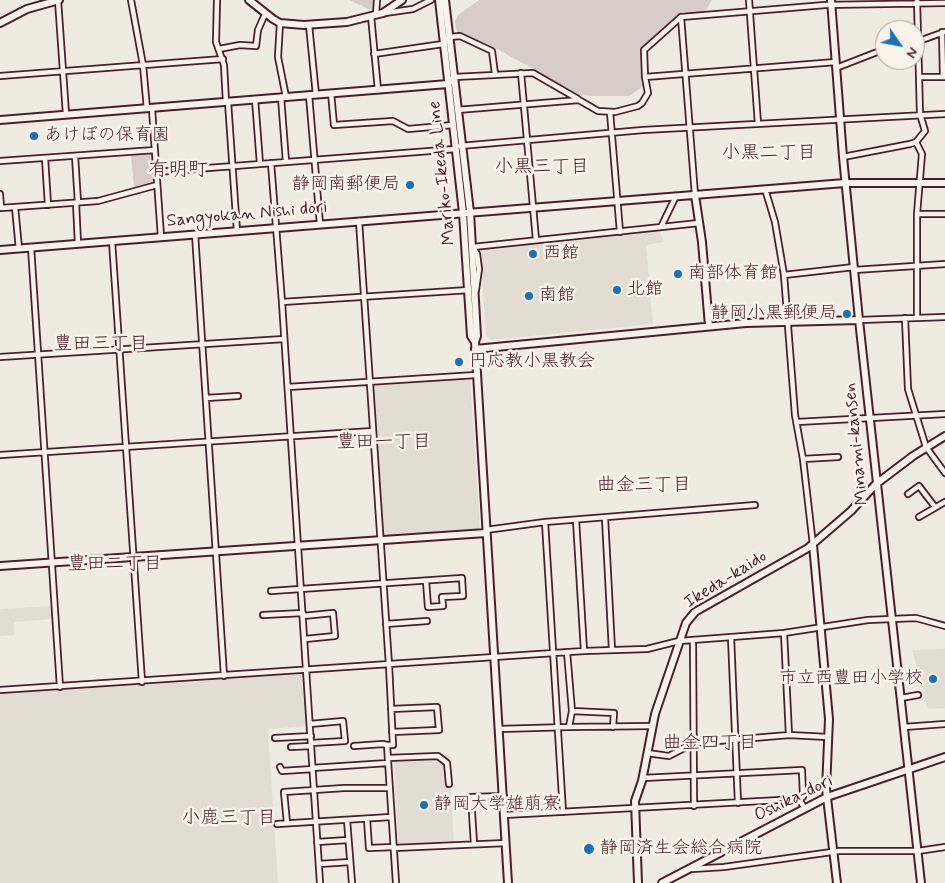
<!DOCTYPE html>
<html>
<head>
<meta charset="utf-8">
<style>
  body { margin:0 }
  #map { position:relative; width:945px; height:883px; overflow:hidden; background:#f0ebe0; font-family:Mynerve,sans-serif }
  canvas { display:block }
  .north { position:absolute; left:875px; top:20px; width:50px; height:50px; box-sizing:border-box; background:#f7f3e8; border:1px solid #b29e9c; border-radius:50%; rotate:123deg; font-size:14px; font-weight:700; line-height:20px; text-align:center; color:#4a1f2b }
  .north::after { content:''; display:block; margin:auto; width:18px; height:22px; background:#1f6fb2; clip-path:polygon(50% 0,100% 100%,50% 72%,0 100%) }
</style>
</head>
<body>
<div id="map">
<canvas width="945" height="883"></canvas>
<div class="north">N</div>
</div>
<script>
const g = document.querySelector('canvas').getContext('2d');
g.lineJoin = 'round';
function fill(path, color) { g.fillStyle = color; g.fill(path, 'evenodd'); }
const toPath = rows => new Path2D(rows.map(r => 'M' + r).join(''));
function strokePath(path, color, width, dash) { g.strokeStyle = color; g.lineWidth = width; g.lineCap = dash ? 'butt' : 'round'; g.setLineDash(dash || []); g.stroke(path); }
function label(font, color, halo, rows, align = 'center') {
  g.font = font + ' Mynerve,"Klee One",sans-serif'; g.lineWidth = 5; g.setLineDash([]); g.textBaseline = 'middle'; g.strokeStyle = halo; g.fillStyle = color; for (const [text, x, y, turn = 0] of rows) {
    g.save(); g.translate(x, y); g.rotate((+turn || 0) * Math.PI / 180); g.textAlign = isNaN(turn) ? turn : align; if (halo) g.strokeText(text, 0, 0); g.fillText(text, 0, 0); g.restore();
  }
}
fill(toPath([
  [659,230,664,242,646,245,653,324,491,340,486,335,480,248],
  [470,377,480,530,382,536,373,384],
  [53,606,54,619,14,622,14,635,0,636,0,609],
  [945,649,945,708,928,709,912,650],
  [304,670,308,726,268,729,278,883,0,883,0,691],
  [449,754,454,844,398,847,394,758]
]), '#e3dcd2');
fill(toPath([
  [350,0,374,0,374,6,373,9,368,9],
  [479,0,712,0,706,10,699,13,681,12,647,43,640,52,641,75,645,84,641,88,629,96,595,96,580,95,490,45,457,32,455,22,458,15],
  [152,153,154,184,134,189,131,155]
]), '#d8cdc6');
const street = toPath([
  [58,0,66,114],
  [131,0,143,65,147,109],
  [217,0,216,42,224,65,226,102],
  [749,0,758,124],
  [385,13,413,9,431,0],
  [376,14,377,0],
  [371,16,378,90],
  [280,23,278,57,286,97],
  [309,25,316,95],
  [942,32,943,77],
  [919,41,944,32],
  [219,49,240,45,256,46,258,30,265,14],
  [374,54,443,44,450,37,460,36,492,51,495,74],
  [836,68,885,49],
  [521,73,536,240],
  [0,76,223,59],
  [455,77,533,73,578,99],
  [645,77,644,50,681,17],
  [919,77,945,77],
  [331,93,334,125,393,121,408,129,453,125],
  [309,95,320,224],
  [281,97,286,162],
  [255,99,260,164],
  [228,102,237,231],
  [152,109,161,237],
  [457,110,579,100,598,111,615,112,638,106,642,103,648,93,645,77,836,62],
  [610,112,620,232],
  [916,142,922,154,917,214,917,318],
  [460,146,643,130,945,114],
  [75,156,78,203],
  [843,157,910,144,916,142,925,131,920,114,917,0],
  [45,158,48,205],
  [0,161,155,150],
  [271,163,282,302,320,883],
  [156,172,456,149],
  [765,189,775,222,784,275,795,415,803,459,813,545],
  [0,194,1,208,98,201,157,185],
  [695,195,681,17,825,5,945,3],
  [76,203,78,244],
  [15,207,19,249],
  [917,214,945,214],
  [359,221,389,665,393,745,387,745,396,883],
  [661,227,676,196],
  [195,234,224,676],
  [112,241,142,682],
  [31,247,60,687],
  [854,270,945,264],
  [784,275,854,267],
  [476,290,479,269,477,254,473,247,699,223],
  [282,302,469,290],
  [905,318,908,389,926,447,945,473],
  [859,320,945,317],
  [0,357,284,339],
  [288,387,476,375],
  [206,398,238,396],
  [797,422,945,414],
  [0,455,373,431],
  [803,459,838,457],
  [908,494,919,486,935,507],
  [919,517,945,502],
  [605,518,612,650],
  [576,520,584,651],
  [545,522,563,812],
  [486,530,545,522,755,505],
  [271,591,462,578,463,596,442,597,443,606,428,607,426,581],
  [263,615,303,613],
  [303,616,333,613,335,636,305,639],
  [386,624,427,621],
  [784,633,789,735],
  [731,637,738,803],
  [693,641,694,806],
  [0,690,584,651,647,649,679,641,784,633,868,620,916,618,945,626],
  [901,698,918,695],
  [391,709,437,707,439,730,392,732],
  [572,711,614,713,613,727],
  [310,724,343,721,345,741,311,743],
  [569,727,653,726],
  [904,727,945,724],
  [499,729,569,727,572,711,567,652],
  [275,738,311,736],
  [354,746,383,744,387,745],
  [291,747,311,746],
  [647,753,669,756,692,744,706,742,789,735,828,737],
  [388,758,438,756,447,763,449,784],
  [280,767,282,771,313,769],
  [312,768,388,763],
  [643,778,802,770,803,797,799,799],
  [504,815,799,799,805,809],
  [367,819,369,848,394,847],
  [347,820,352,883],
  [287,823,284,792,344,788,390,788],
  [277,824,391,817],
  [317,842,348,840],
  [474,844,471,797,504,796],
  [394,848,506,843],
  [319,864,350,862],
  [692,869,724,867,839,851,918,851,945,847]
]);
const secondary = toPath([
  [249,0,273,19,280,23,304,25,347,22,383,13,402,0],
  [439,0,463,213,471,336,475,342,476,357,508,883],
  [445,0,470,212,477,336,475,342],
  [831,0,843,157,859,320,921,883],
  [0,23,27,9,59,0],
  [0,120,448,84,455,77],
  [695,195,702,242,709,326],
  [0,250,845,183,945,183],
  [475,349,746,323,859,320],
  [813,545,829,719,826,789,837,883],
  [0,566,486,533],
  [638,883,635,801,642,781,655,714,686,623,695,612,808,548,851,511,876,484,913,456,945,436],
  [662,883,827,797,945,757]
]);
strokePath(street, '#4a1f2b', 8);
strokePath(secondary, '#4a1f2b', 10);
strokePath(street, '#f7f3e8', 4.5);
strokePath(secondary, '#f7f3e8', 6);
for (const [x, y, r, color] of [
  [34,136,5,"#1f6fb2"],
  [410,185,5,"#1f6fb2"],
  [533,254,5,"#1f6fb2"],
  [678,274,5,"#1f6fb2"],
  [617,290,5,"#1f6fb2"],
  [529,296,5,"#1f6fb2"],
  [847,314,5,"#1f6fb2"],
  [459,362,5,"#1f6fb2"],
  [933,679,5,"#1f6fb2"],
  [424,805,5,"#1f6fb2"],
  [589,849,6,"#1f6fb2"]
]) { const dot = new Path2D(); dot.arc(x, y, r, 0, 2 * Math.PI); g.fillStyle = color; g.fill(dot); strokePath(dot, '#f7f3e8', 2); }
label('18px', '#4a1f2b', '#f7f3e8', [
  ["あけぼの保育園",44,136],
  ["静岡南郵便局",400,185,"right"],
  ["西館",543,254],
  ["南部体育館",688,274],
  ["北館",627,290],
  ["南館",539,296],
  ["静岡小黒郵便局",837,314,"right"],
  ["円応教小黒教会",469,362],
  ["市立西豊田小学校",923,679,"right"],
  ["静岡大学雄萠寮",434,805],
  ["静岡済生会総合病院",600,849]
], 'left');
label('18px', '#4a1f2b', '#f7f3e8', [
  ["Mariko-Ikeda Line",443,173,-96],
  ["Sangyokan Nishi dori",247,215,-5],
  ["Minami-kansen",857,444,-96],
  ["Ikeda-kaido",726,580,-32],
  ["Oshika-dori",794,799,-26]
]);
label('19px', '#4a1f2b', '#f7f3e8', [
  ["小黒二丁目",769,154],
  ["小黒三丁目",542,168],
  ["豊田三丁目",101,345],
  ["豊田一丁目",384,443],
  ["曲金三丁目",644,486],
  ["豊田二丁目",115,565],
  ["曲金四丁目",710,744],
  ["小鹿三丁目",229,819]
]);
label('20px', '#4a1f2b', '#f7f3e8', [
  ["有明町",178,171]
]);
</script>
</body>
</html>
